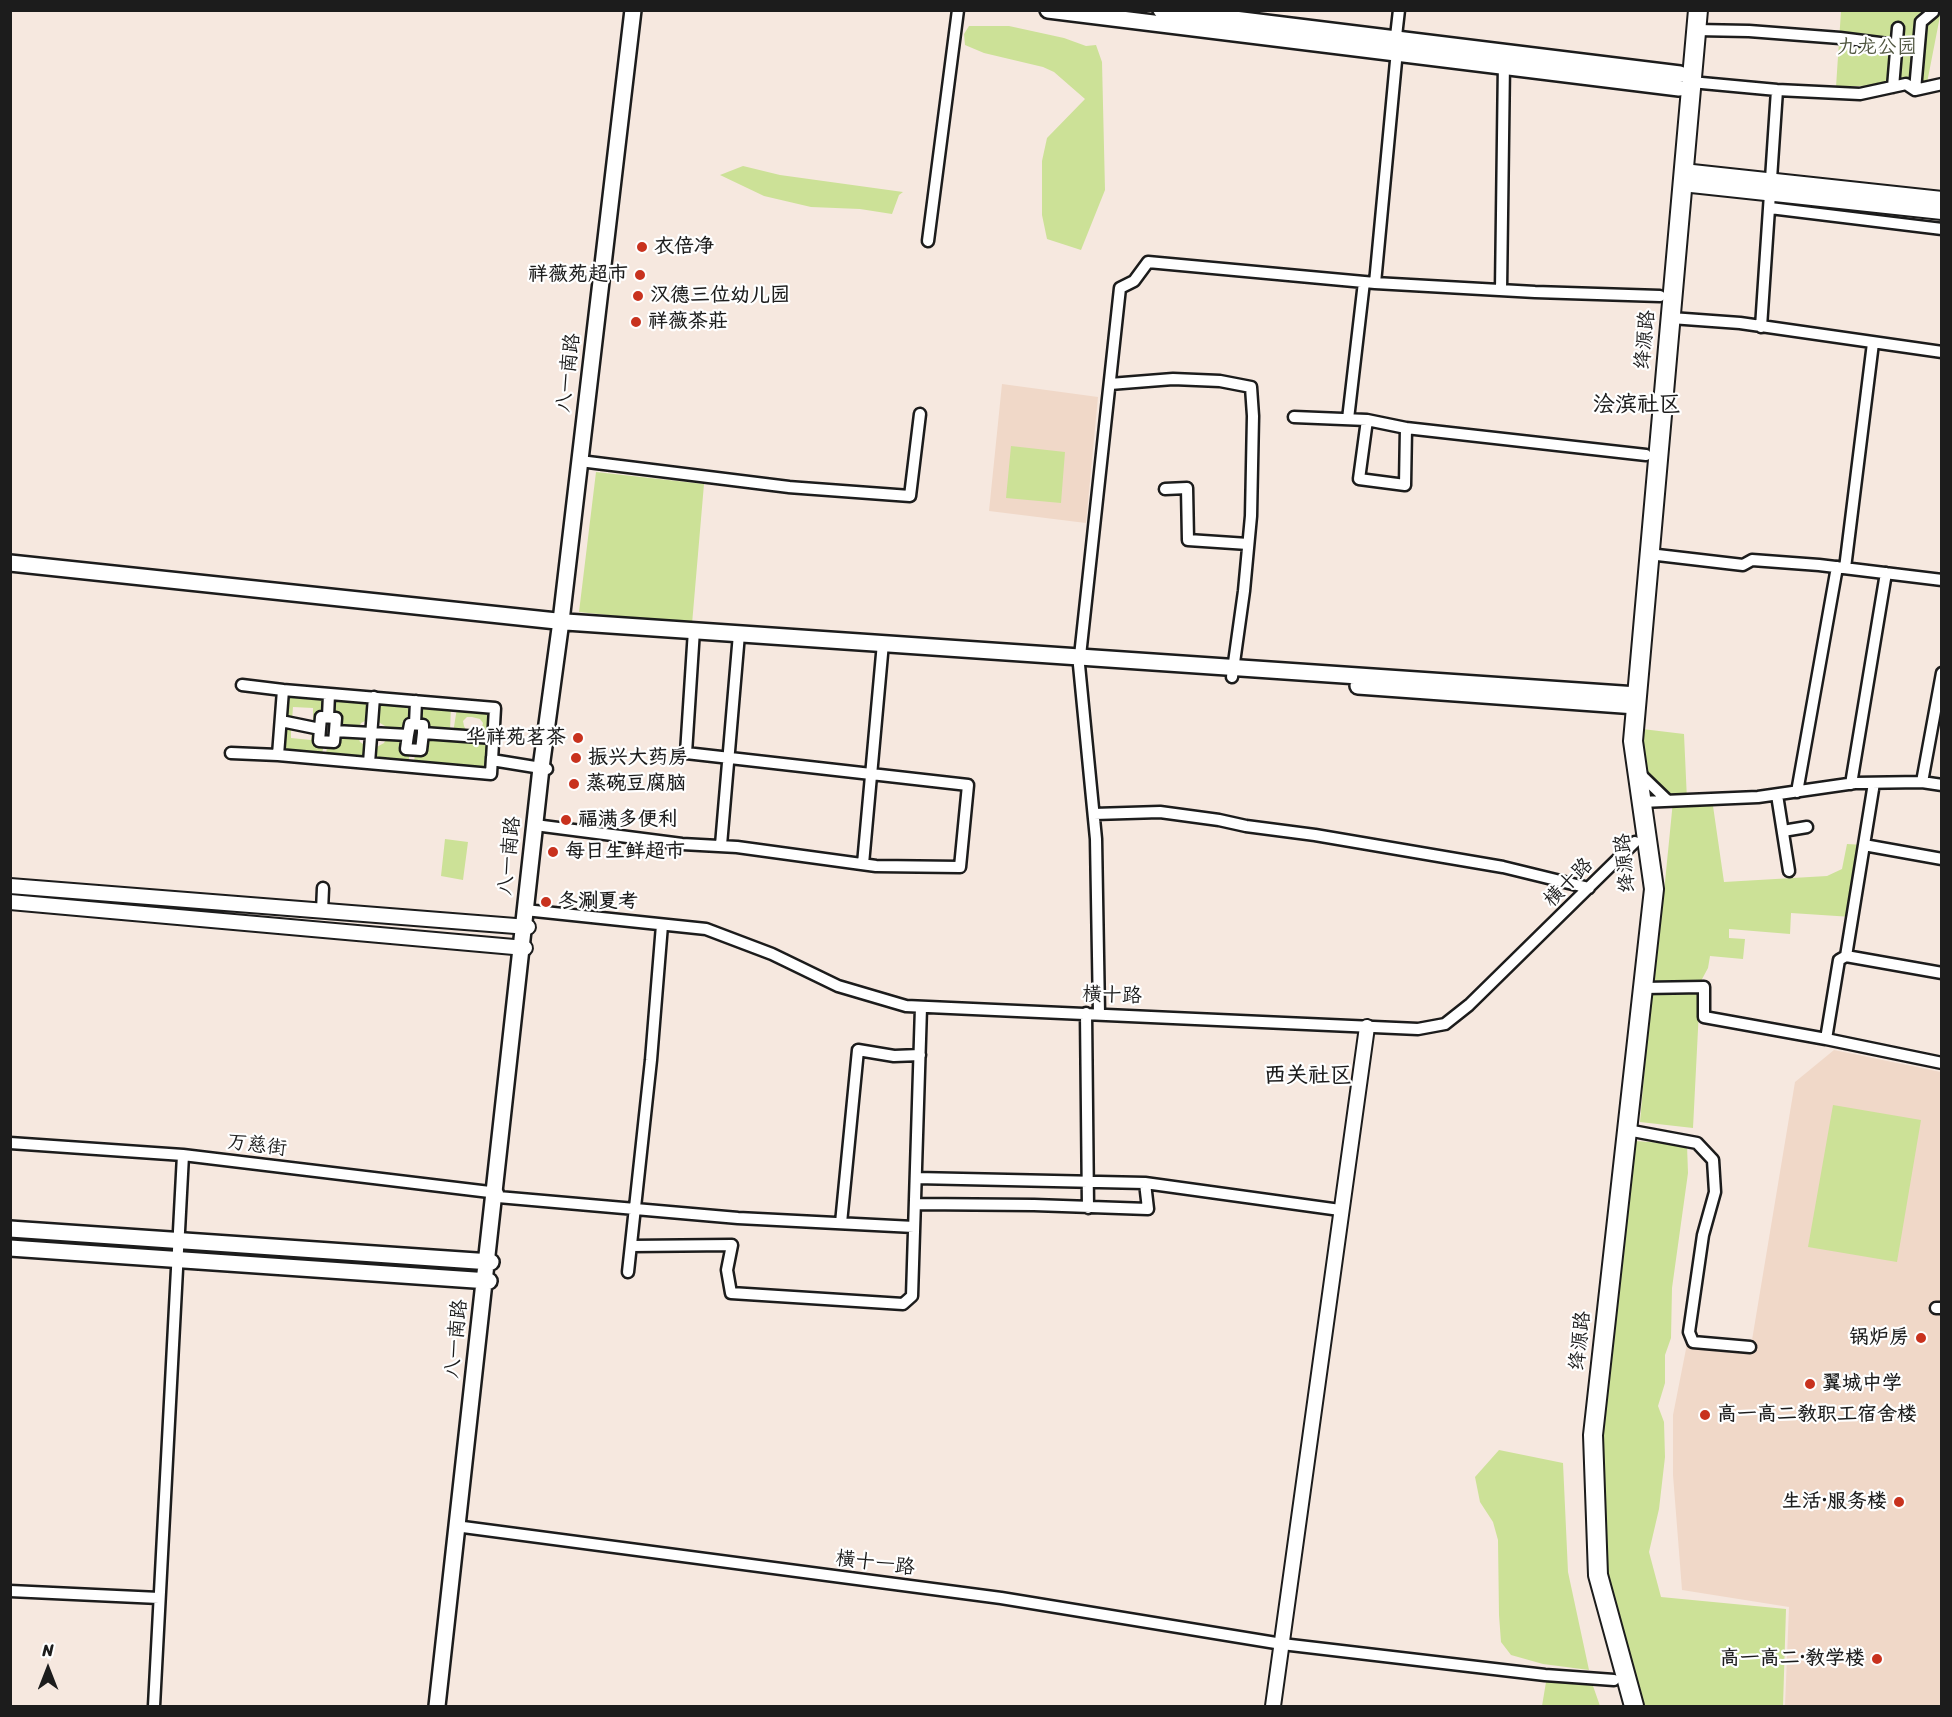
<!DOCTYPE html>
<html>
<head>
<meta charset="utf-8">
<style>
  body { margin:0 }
  #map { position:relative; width:1952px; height:1717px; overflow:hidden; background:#f6e8df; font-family:Sriracha,sans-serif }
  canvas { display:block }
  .frame { position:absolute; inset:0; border:12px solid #1c1c1c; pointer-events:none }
  .north { position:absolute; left:18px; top:1639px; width:60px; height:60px; -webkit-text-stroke:4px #fff; paint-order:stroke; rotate:0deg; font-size:16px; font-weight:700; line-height:24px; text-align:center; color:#1c1c1c }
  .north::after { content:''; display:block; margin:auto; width:21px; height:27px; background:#1c1c1c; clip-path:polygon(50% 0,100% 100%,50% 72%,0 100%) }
</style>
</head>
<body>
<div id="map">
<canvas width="1952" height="1717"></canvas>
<div class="frame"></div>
<div class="north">N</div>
</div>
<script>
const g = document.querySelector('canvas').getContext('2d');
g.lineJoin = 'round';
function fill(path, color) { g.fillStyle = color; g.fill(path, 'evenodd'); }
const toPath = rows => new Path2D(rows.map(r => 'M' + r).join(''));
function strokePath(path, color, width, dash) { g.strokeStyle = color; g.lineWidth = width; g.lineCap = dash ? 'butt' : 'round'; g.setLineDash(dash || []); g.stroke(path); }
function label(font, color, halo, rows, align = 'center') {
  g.font = font + ' Sriracha,"LXGW WenKai TC",sans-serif'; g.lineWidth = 4.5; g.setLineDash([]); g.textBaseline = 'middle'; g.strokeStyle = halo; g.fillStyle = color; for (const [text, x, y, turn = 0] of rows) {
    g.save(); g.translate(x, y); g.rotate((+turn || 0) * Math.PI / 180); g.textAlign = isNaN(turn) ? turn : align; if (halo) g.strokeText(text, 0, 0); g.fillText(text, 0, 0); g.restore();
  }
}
fill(toPath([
  [1002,384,1098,397,1086,523,989,511],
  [1834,1050,1941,1072,1941,1706,1785,1706,1789,1607,1682,1590,1673,1475,1673,1415,1687,1344,1750,1352,1795,1082]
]), '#f0d8c8');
fill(toPath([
  [1841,11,1941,11,1927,83,1836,87],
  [969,26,1009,26,1064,38,1086,46,1096,45,1102,62,1105,190,1081,250,1047,239,1042,215,1042,161,1047,138,1085,99,1054,72,1043,67,984,53,965,45,964,34],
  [743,166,780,175,903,192,899,195,892,214,860,209,811,207,764,196,720,175],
  [1011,446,1065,452,1061,503,1006,498],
  [596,472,704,484,692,624,579,612],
  [287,693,327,696,327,716,318,727,313,726,313,708,293,707,292,720,285,718],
  [331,696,372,699,371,718,361,723,358,730,338,729,330,716],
  [375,700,414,703,407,733,387,733,385,726,375,720],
  [419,704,451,706,450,732,426,730,417,722],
  [457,708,490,709,489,736,473,734,472,730,482,727,483,723,480,719,472,717,467,717,463,721,464,726,466,730,470,730,470,734,453,733],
  [284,724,291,725,291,738,311,740,312,730,324,744,322,754,282,752],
  [1634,728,1684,734,1687,800,1712,799,1724,882,1827,876,1842,869,1847,844,1864,845,1852,917,1791,913,1790,934,1729,929,1729,938,1745,939,1743,959,1710,956,1708,968,1701,981,1697,983,1654,983,1660,893,1664,892,1673,801,1641,802],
  [336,732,357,734,360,742,366,746,366,760,326,757,327,744],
  [387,737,405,738,409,752,409,764,371,760,373,749,384,743],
  [425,737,487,739,485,770,414,764,415,752],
  [445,839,468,842,463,880,441,876],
  [1665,990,1700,990,1693,1128,1640,1122,1651,994],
  [1833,1105,1921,1120,1897,1262,1808,1247],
  [1636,1141,1687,1145,1688,1173,1672,1288,1671,1338,1665,1355,1665,1383,1658,1406,1664,1422,1665,1457,1659,1509,1649,1552,1661,1597,1786,1609,1783,1706,1638,1706,1609,1601,1597,1433,1631,1146],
  [1499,1450,1563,1463,1568,1572,1589,1670,1543,1664,1511,1655,1501,1642,1499,1615,1498,1540,1493,1522,1480,1502,1475,1477],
  [1546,1682,1592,1683,1600,1706,1542,1706]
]), '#cce197');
const minor = toPath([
  [1696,30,1749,31,1840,38,1896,45],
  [1395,45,1399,10],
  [1691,82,1777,90,1860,94,1906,84,1915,90,1942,84],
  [1893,87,1898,28],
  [1915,90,1921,22,1933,12],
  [1770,208,1942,229],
  [928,241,958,10],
  [1375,283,1396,61],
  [1501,290,1504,62],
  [1671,318,1740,323,1942,352],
  [1761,327,1777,90],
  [1110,384,1173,379,1220,381,1251,387,1253,416,1251,516,1244,591,1232,677],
  [1294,417,1367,420,1359,479,1405,485,1406,428,1646,455],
  [1348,419,1364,282],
  [1367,420,1406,428],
  [580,461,789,487],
  [788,487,910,496,920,414],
  [1165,489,1187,488,1188,540,1248,544],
  [1649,554,1743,565,1752,560,1819,565,1942,580],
  [1845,568,1873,343],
  [242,685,283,690],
  [328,717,329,694],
  [281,721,320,729],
  [415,724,416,701],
  [335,731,334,742,319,741,321,717,336,718,335,731,408,735,410,724,423,725,423,733,493,738],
  [408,735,406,749,421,750,423,733],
  [231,753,278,755],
  [492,757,491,774,278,755,283,690,495,708,492,760,541,768,547,769],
  [369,763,374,697],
  [1639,773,1668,801],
  [1922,782,1942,673],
  [1851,784,1886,573],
  [1797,792,1837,567],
  [1777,795,1789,871],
  [1641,802,1758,797,1855,783,1922,782,1942,785],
  [1094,814,1160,812,1219,820,1246,826,1315,835,1503,867,1589,888],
  [535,825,682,844,737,847,876,866,960,867,968,785,686,753,694,630],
  [1783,831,1807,827],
  [721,845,739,634],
  [1864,845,1942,859],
  [863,864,883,643],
  [525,910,706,929,772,954,838,986,906,1006,1418,1029,1445,1024,1469,1005,1635,842],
  [322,911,323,888],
  [1846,956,1874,783],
  [1643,988,1704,987,1704,1017,1826,1039,1839,960,1846,956,1942,973],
  [1086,1013,1088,1208],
  [1099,1013,1096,839,1079,665,1120,288,1134,281,1148,262,1375,283,1535,292,1660,296],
  [1826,1039,1942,1063],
  [1627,1130,1697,1143,1713,1160,1715,1192,1703,1235,1689,1332,1693,1342,1750,1347],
  [10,1143,183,1155,498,1193],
  [916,1178,1145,1183],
  [498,1197,738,1218,914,1227],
  [915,1204,1034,1205,1148,1209,1145,1183,1340,1210],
  [841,1223,858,1050,894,1056,920,1055],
  [631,1246,732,1245,727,1270,731,1293,903,1304,912,1296,921,1007],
  [628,1272,651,1060,662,925],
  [1936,1308,1942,1308],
  [463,1527,1001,1598,1282,1644,1545,1675,1614,1680],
  [10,1591,159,1598],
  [154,1706,183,1155]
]);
const tertiary = toPath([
  [1683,171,1942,199],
  [1682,184,1942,212],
  [10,886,528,927],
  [10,902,525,948],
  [1273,1706,1367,1027]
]);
const secondary = toPath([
  [1048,10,1679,88],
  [1161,10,1680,74],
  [10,563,566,622,1637,695],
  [1358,686,1636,706],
  [10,1229,491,1262],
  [10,1248,489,1281],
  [437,1706,541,768,561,621,633,10]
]);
const trunk = toPath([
  [1634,1706,1598,1575,1593,1435,1654,889,1633,741,1698,10]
]);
strokePath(minor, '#1c1c1c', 15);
strokePath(tertiary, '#1c1c1c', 18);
strokePath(secondary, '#1c1c1c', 20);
strokePath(trunk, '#1c1c1c', 22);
strokePath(minor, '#fff', 10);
strokePath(tertiary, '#fff', 14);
strokePath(secondary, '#fff', 15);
strokePath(trunk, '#fff', 18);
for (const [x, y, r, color] of [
  [642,247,6,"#c8321e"],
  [640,275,6,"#c8321e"],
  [638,296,6,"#c8321e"],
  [636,322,6,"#c8321e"],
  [578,738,6,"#c8321e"],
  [576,758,6,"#c8321e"],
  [574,784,6,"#c8321e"],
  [566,820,6,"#c8321e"],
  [553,852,6,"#c8321e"],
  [546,902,6,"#c8321e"],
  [1921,1338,6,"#c8321e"],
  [1810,1384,6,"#c8321e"],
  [1705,1415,6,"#c8321e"],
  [1899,1502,6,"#c8321e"],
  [1877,1659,6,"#c8321e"]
]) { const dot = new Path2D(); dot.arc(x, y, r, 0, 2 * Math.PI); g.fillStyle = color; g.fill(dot); strokePath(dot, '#fff', 2); }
label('20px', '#515741', '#fff', [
  ["九龙公园",1877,48]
]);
label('bold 20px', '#1c1c1c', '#fff', [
  ["衣倍净",654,247],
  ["祥薇苑超市",628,275,"right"],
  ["汉德三位幼儿园",650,296],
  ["祥薇茶莊",648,322],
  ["华祥苑茗茶",566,738,"right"],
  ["振兴大药房",588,758],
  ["蒸碗豆腐脑",586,784],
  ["福满多便利",578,820],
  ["每日生鲜超市",565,852],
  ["冬涮夏考",558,902],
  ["锅炉房",1909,1338,"right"],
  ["翼城中学",1822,1384],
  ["高一高二教职工宿舍楼",1717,1415],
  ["生活·服务楼",1887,1502,"right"],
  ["高一高二·教学楼",1865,1659,"right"]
], 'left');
label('20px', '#1c1c1c', '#fff', [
  ["绛源路",1646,340,-85],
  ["八一南路",569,373,-83],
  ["八一南路",510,856,-84],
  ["绛源路",1626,863,-96],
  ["横十路",1569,883,-45],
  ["横十路",1112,996,2],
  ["万慈街",257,1146,7],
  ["八一南路",457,1339,-84],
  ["绛源路",1581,1341,-84],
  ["横十一路",875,1564,7]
]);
label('bold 22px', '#1c1c1c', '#fff', [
  ["浍滨社区",1637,405],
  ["西关社区",1308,1076]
]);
</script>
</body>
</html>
